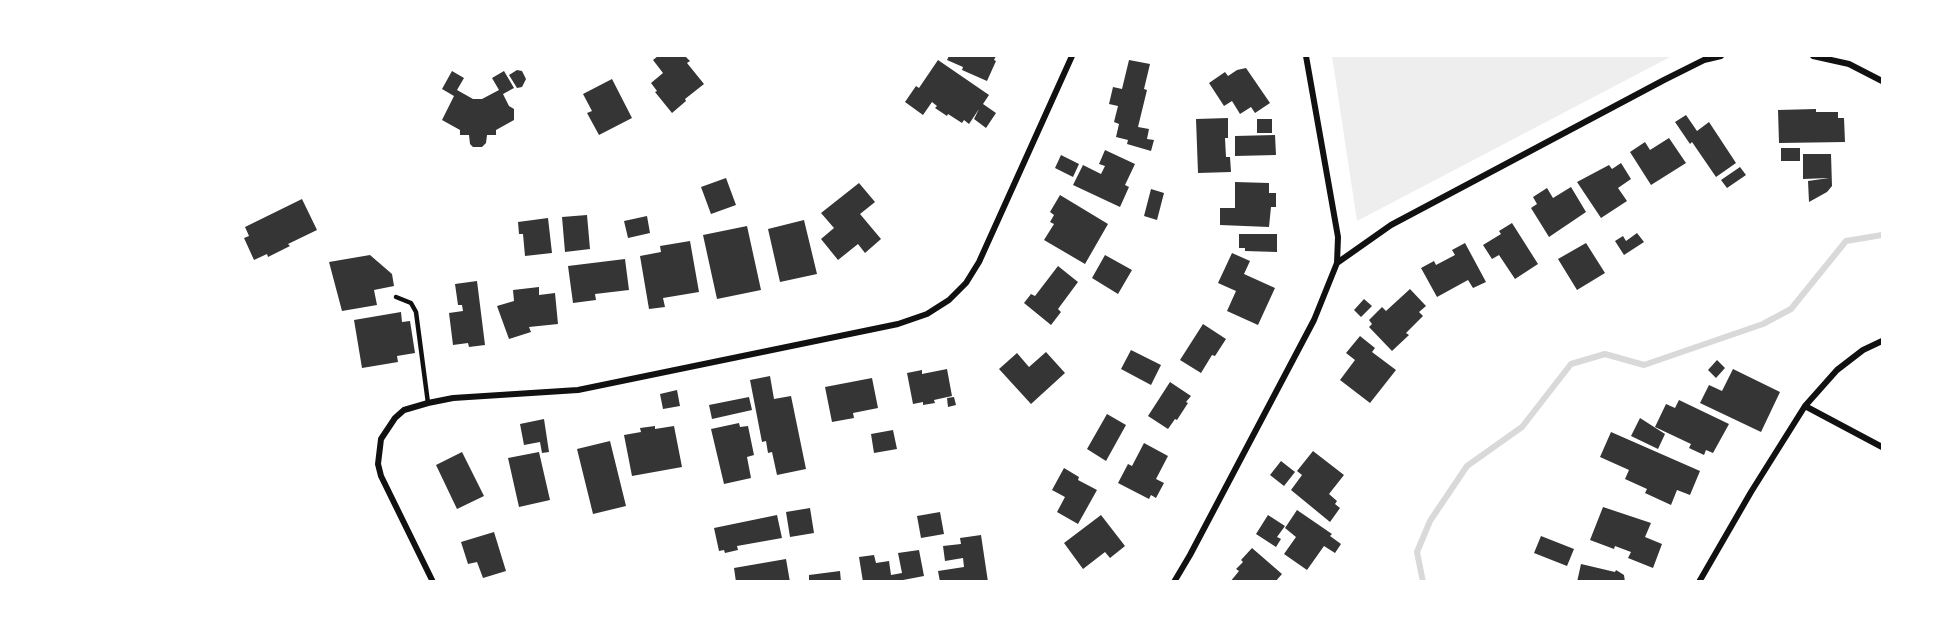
<!DOCTYPE html>
<html>
<head>
<meta charset="utf-8">
<style>
  body { margin:0 }
  #map { position:relative; width:1938px; height:637px; overflow:hidden; background:#fff; font-family:"Public Sans",sans-serif }
  canvas { display:block }
  .frame { position:absolute; inset:0; border:57px solid #fff; pointer-events:none }
</style>
</head>
<body>
<div id="map">
<canvas width="1938" height="637"></canvas>
<div class="frame"></div>
</div>
<script>
const g = document.querySelector('canvas').getContext('2d');
g.lineJoin = 'round';
function fill(path, color) { g.fillStyle = color; g.fill(path, 'evenodd'); }
const toPath = rows => new Path2D(rows.map(r => 'M' + r).join(''));
function strokePath(path, color, width, dash) { g.strokeStyle = color; g.lineWidth = width; g.lineCap = dash ? 'butt' : 'round'; g.setLineDash(dash || []); g.stroke(path); }
fill(toPath([
  [1332,56,1672,56,1357,221]
]), '#eee');
strokePath(toPath([
  [1423,582,1417,552,1430,521,1467,466,1522,427,1571,364,1605,354,1644,365,1763,324,1791,309,1846,241,1882,235]
]), '#d9d9d9', 6);
fill(toPath([
  [658,56,685,56,690,61,687,63,704,84,685,99,686,101,672,113,655,92,657,91,651,83,663,73,653,60],
  [949,56,996,56,994,60,996,61,987,81,962,70,963,67,947,60],
  [938,60,989,95,983,104,996,113,986,128,974,119,979,109,969,124,964,120,962,123,948,114,947,116,935,108,937,106,932,102,923,115,905,102,916,86,919,88],
  [1129,60,1150,64,1144,89,1147,90,1138,127,1149,129,1147,139,1154,140,1151,151,1127,144,1128,140,1116,137,1119,124,1114,122,1118,106,1109,104,1113,87,1122,89],
  [1246,68,1270,103,1255,113,1251,107,1240,114,1232,101,1224,106,1209,83,1225,72,1228,76,1237,70],
  [517,70,522,71,526,79,522,87,517,88,509,75],
  [452,71,464,78,457,90,473,99,482,99,499,90,492,78,504,71,514,88,503,94,509,106,514,109,514,120,496,130,496,135,487,135,486,143,482,147,473,147,470,144,469,135,460,135,460,130,442,120,454,96,442,89],
  [612,79,632,118,599,135,587,113,592,111,583,94],
  [1816,109,1816,112,1838,112,1838,118,1844,118,1845,142,1779,143,1778,110],
  [1686,115,1697,131,1709,122,1736,163,1716,177,1692,142,1690,144,1675,122],
  [1228,118,1228,138,1225,138,1226,157,1230,157,1231,172,1198,173,1196,119],
  [1257,119,1272,119,1272,133,1257,133],
  [1275,135,1276,155,1235,156,1235,136],
  [1669,138,1686,163,1651,185,1630,152,1645,142,1650,150],
  [1781,148,1800,148,1800,161,1781,161],
  [1105,150,1135,164,1125,185,1129,187,1120,207,1073,185,1083,165,1101,174,1105,166,1099,164],
  [1803,154,1831,154,1832,186,1827,192,1809,202,1808,181,1829,178,1803,179],
  [1061,155,1079,164,1073,177,1055,168],
  [1621,163,1631,179,1618,188,1627,201,1601,218,1577,182,1609,165,1612,169],
  [1740,167,1746,175,1727,188,1721,180],
  [726,178,736,205,711,214,701,187],
  [1235,182,1269,183,1269,193,1276,193,1276,207,1271,207,1269,227,1220,225,1220,208,1235,208],
  [859,183,875,202,860,214,881,239,865,253,858,244,838,260,821,239,834,228,821,213],
  [1571,187,1586,212,1549,237,1531,208,1537,204,1533,197,1547,188,1553,198],
  [1151,189,1164,193,1157,220,1144,216],
  [1060,195,1108,224,1085,264,1044,240,1054,224,1050,222,1054,215,1050,212],
  [302,199,317,230,288,244,290,246,268,257,267,254,254,260,244,238,249,236,245,227],
  [587,215,590,249,565,252,562,217],
  [647,216,650,233,628,238,624,221],
  [548,218,552,253,525,256,523,234,519,234,518,222],
  [804,220,817,274,780,282,768,229],
  [1512,223,1538,264,1515,279,1499,255,1492,259,1483,245,1501,234,1499,231],
  [747,226,761,290,717,299,703,235],
  [1637,233,1644,242,1624,255,1615,241,1623,236,1626,241],
  [1239,234,1277,234,1277,252,1245,251,1245,248,1239,248],
  [690,241,699,292,663,298,665,307,649,309,640,256,661,252,660,246],
  [1465,243,1486,282,1473,288,1468,280,1437,297,1421,268,1434,261,1436,265,1455,255,1452,250],
  [1586,243,1605,273,1577,290,1558,259],
  [1232,253,1250,261,1244,274,1275,288,1258,325,1227,311,1236,291,1218,283],
  [370,255,392,274,394,286,374,290,377,305,342,311,329,262],
  [1105,255,1132,270,1118,294,1092,278],
  [625,259,629,290,595,294,596,300,573,303,568,266],
  [1058,266,1078,282,1058,309,1061,312,1051,325,1024,303,1031,294,1035,296],
  [477,281,485,345,469,347,468,343,453,345,449,313,463,311,462,305,458,305,455,284],
  [539,287,539,295,555,293,558,324,529,327,531,332,509,339,497,306,514,301,513,290],
  [1410,289,1426,306,1419,312,1423,316,1406,333,1409,335,1392,351,1369,327,1372,324,1369,320,1382,307,1386,311],
  [1364,299,1372,306,1361,317,1354,310],
  [401,312,402,322,410,321,415,353,397,356,398,362,362,368,354,320],
  [1203,324,1226,339,1215,356,1212,355,1201,373,1180,360],
  [1360,336,1375,348,1372,352,1396,370,1370,403,1340,380,1355,360,1346,353],
  [1131,350,1161,365,1151,385,1121,369],
  [1046,352,1065,373,1031,404,999,369,1017,353,1029,367],
  [1717,360,1725,368,1716,378,1708,370],
  [947,369,952,396,934,400,935,403,923,405,923,402,913,404,907,373,922,370,922,374],
  [1733,369,1780,392,1761,432,1700,403,1709,385,1722,391],
  [770,376,774,399,791,396,806,469,777,475,772,452,768,453,766,441,762,442,750,380],
  [872,378,878,408,853,413,854,418,832,422,825,387],
  [1170,382,1191,396,1186,402,1188,403,1177,420,1175,419,1168,429,1148,416],
  [677,390,680,406,663,409,660,394],
  [749,397,752,410,712,419,709,405],
  [954,397,956,405,948,407,947,398],
  [1679,400,1729,424,1713,453,1706,450,1704,455,1689,448,1691,444,1655,427,1666,404,1675,408],
  [1107,414,1126,425,1106,461,1087,449],
  [1640,418,1665,434,1658,449,1631,436],
  [544,419,549,452,542,453,540,442,524,445,520,424],
  [739,423,740,427,748,426,754,455,747,457,751,478,724,484,711,429],
  [655,426,655,429,674,426,682,467,632,476,624,435,641,432,640,428],
  [893,430,897,449,874,453,871,434],
  [1611,432,1700,471,1690,495,1677,490,1671,505,1645,493,1647,489,1625,479,1629,470,1600,457],
  [610,441,626,506,593,514,577,449],
  [1144,443,1168,456,1156,479,1164,483,1156,498,1151,495,1149,499,1118,483,1128,464,1132,466],
  [1313,451,1344,475,1329,494,1337,501,1335,504,1340,508,1330,522,1291,490,1302,475,1297,471],
  [462,452,484,496,457,509,436,465],
  [539,452,550,500,519,507,508,458],
  [1281,461,1295,472,1284,486,1270,475],
  [1064,468,1079,477,1078,480,1097,490,1078,524,1057,512,1065,497,1052,490],
  [1603,507,1651,523,1645,537,1662,544,1653,568,1628,558,1631,552,1615,546,1614,549,1590,540],
  [810,508,814,533,790,537,786,512],
  [1297,510,1332,534,1330,536,1341,544,1335,553,1324,546,1307,570,1284,554,1296,537,1285,528],
  [940,512,944,534,921,538,917,516],
  [777,515,782,538,737,546,738,550,725,553,724,550,719,551,714,528],
  [1101,515,1125,546,1110,558,1105,552,1083,569,1064,543],
  [1268,515,1285,526,1277,537,1281,539,1276,547,1256,534],
  [494,532,506,571,483,578,477,562,468,564,461,542],
  [981,535,988,582,940,582,938,571,964,567,963,558,945,561,943,546,961,544,960,538],
  [1541,536,1574,549,1567,566,1534,553],
  [1252,548,1282,574,1275,582,1230,582,1239,571,1236,569,1243,562,1241,560],
  [919,550,924,576,903,580,903,582,863,582,859,557,874,555,876,563,889,561,891,575,902,573,898,553],
  [786,559,790,582,736,582,734,568],
  [1581,564,1615,572,1616,570,1624,575,1625,582,1577,582],
  [840,571,841,582,809,582,809,575]
]), '#353535');
strokePath(toPath([
  [396,297,411,303,416,312,428,403]
]), '#111', 4.5);
strokePath(toPath([
  [1813,56,1849,64,1882,81],
  [1337,263,1391,225,1664,80,1704,60,1721,56],
  [1805,406,1882,447],
  [433,582,381,476,378,464,381,439,395,418,404,410,428,403,453,398,578,390,898,324,927,314,949,300,966,283,979,262,1072,56],
  [1174,582,1190,555,1314,320,1337,263,1338,237,1306,56],
  [1699,582,1751,492,1805,406,1837,370,1863,350,1882,341]
]), '#111', 6);
</script>
</body>
</html>
